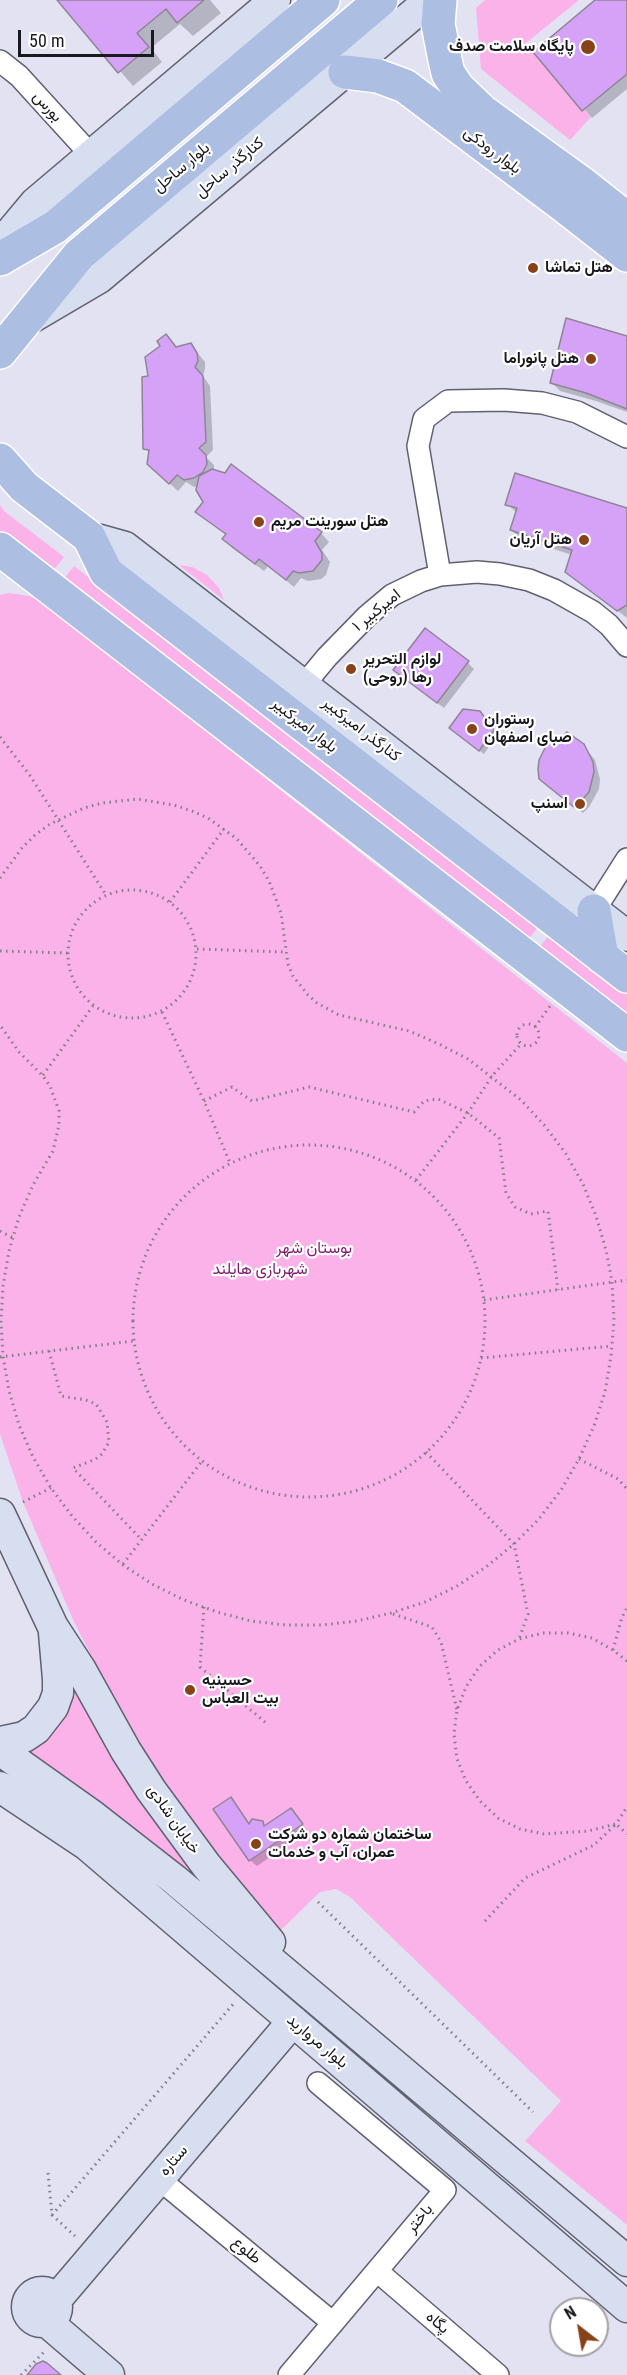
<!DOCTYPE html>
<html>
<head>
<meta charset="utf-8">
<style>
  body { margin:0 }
  #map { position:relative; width:627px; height:2375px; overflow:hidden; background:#e3e2f3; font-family:"Roboto Condensed",sans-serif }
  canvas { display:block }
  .north { position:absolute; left:549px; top:2297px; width:60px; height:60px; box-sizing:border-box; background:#fff; border:2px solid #a3a3a5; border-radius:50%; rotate:329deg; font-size:16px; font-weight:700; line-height:24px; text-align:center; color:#19181e }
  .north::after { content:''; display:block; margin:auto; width:21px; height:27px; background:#874219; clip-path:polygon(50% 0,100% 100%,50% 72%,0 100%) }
  .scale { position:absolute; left:18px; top:30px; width:136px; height:27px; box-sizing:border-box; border:3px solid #19181e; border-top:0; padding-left:8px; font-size:18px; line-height:21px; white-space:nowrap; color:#19181e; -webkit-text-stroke:4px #fff; paint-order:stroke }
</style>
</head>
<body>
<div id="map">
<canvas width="627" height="2375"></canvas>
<div class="north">N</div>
<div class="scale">50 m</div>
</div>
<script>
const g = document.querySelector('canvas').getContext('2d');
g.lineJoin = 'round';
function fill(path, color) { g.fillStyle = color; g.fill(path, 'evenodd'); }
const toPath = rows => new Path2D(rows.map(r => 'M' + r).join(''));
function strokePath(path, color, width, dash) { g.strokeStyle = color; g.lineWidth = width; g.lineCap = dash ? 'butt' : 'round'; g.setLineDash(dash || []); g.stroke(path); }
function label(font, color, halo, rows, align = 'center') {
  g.font = font + ' "Roboto Condensed",Vazirmatn,sans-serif'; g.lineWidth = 4.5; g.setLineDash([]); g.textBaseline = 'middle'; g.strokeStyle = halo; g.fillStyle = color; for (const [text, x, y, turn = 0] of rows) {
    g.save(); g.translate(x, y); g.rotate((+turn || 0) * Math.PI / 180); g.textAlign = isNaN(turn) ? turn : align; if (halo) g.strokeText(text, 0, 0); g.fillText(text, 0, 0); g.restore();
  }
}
fill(toPath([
  [485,0,579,0,526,43,591,117,570,140,481,69,476,8],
  [0,505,4,511,64,557,52,572,0,532],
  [179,565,192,567,207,575,219,588,224,600],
  [74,566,539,926,527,941,63,580],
  [9,593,29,596,39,600,627,1063,627,2225,525,2141,561,2101,350,1897,336,1889,320,1892,281,1930,246,1891,217,1856,164,1781,116,1703,74,1622,23,1502,0,1434,0,595],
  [550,934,627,994,627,1018,538,949],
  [72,1674,228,1907,12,1751]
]), '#fab2e9');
fill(toPath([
  [59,0,210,0,221,13,193,36,180,24,151,48,162,62,133,86],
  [598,0,627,0,627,89,592,118,535,52],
  [567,320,627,337,627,412,596,401,560,391,552,383],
  [166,336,177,348,191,345,205,362,205,369,203,376,210,386,213,450,206,457,214,465,214,471,321,533,329,542,322,550,330,562,326,575,321,579,308,581,301,578,294,587,268,566,264,571,232,548,224,539,227,536,197,512,205,502,198,486,194,487,186,482,178,491,157,472,150,453,144,448,149,378],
  [507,504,627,510,627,618,567,571,572,555,520,538,511,530,517,513],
  [468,663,474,669,444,708,401,676],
  [484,717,497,735,484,754,455,731],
  [559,743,583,745,595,760,600,779,599,789,589,807,583,813,547,785],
  [231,1799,250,1825,262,1823,266,1827,291,1810,308,1831,257,1866,250,1860]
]), '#0003');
const building = toPath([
  [57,0,204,0,177,23,166,9,137,33,149,47,118,73,57,0],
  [595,0,627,0,627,74,582,111,533,52,595,0],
  [566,318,627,336,627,409,586,393,550,383,566,318],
  [166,334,176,347,191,343,197,353,198,361,195,367,203,376,206,442,199,448,206,455,207,464,203,472,194,478,184,480,177,475,169,484,147,464,149,450,143,449,142,377,148,376,145,357,160,346,157,341,166,334],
  [231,464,322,532,315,541,322,553,322,560,313,571,299,573,293,571,286,580,259,559,255,564,222,539,226,534,195,512,203,502,196,490,199,476,212,469,225,473,231,464],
  [515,473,627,508,627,605,617,611,565,572,572,550,510,530,517,508,505,505,515,473],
  [425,628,469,661,437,703,393,670,425,628],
  [463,709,480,711,494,730,479,751,449,728,463,709],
  [567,732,584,744,593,762,594,772,589,792,575,808,539,779,538,769,539,760,547,744,553,737,558,741,567,732],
  [231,1797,249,1824,252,1819,263,1821,264,1826,291,1808,303,1824,249,1861,213,1809,231,1797],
  [43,2361,47,2363,61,2375,27,2375,36,2364,43,2361]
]);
fill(building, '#d6a2f7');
strokePath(building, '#8e8594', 1.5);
const street = toPath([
  [0,61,19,76,91,155],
  [440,575,418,446,424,419,448,401,504,400,542,403,577,412,627,437],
  [303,686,327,657,367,616,392,595,421,581,440,575,477,572,500,574,529,580,554,590,593,612,609,625,627,646],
  [594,911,627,859],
  [159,2179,333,2323],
  [377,2271,498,2375],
  [289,2375,445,2190,318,2083]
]);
const secondary = toPath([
  [0,245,35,203,275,0],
  [31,318,99,278,430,0],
  [89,537,125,547,627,936],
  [0,1514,53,1627,81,1670,126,1751,151,1790,206,1865,270,1942],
  [0,1742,24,1737,36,1729,53,1707,58,1693,58,1679,54,1633],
  [0,1750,93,1816,175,1880,627,2261],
  [0,1787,87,1845,627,2307],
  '27 2307a15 15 0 1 1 30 0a15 15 0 1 1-30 0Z',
  [55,2301,293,2021],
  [46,2321,109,2375]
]);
const primary = toPath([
  [440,0,438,24,445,60,448,73,458,88,482,111,580,182,627,219],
  [345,72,378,76,405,86,563,205,627,255],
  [0,259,55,227,323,0],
  [0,352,79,255,381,0],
  [0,460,24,487,89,537,106,572,627,976],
  [0,549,627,1035],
  [594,911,602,957]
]);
strokePath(street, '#61606f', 24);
strokePath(secondary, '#61606f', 33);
strokePath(primary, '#fff', 36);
strokePath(toPath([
  [0,737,29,774,106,895],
  [0,878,22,848,35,835,50,824,84,808,102,803,138,799,174,805,192,811,208,818,237,839,260,866,269,881,281,913,288,964,293,976,308,995,317,1003,339,1015,409,1031,439,1044,468,1059,521,1100,545,1126,566,1154,583,1184,596,1216,606,1250,612,1281,614,1320,611,1356,605,1392,594,1426,579,1459,561,1490,539,1519,514,1544,486,1567,457,1586,425,1602,391,1613,357,1621,322,1625,286,1625,251,1621,217,1612,184,1600,152,1584,123,1565,96,1542,72,1516,51,1488,33,1457,19,1425,9,1391,3,1356,1,1321,3,1286,9,1251,19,1217,33,1185,53,1151,59,1125,59,1111,50,1086,43,1076,19,1052,0,1025],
  '68 954a64 64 0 1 1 128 0a64 64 0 1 1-128 0Z',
  [170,902,224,829],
  [197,949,285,952],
  [0,951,68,953],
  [162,1012,204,1101,230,1163],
  '517 1035a11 11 0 1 1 22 0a11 11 0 1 1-22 0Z',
  [535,1027,550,1006],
  [43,1075,93,1006],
  [204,1101,232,1087,252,1101,309,1087,414,1112,424,1101,438,1099,468,1113,499,1138,506,1193,515,1207,531,1214,548,1211,558,1290],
  '133 1321a176 176 0 1 1 352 0a176 176 0 1 1-352 0Z',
  [416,1180,468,1113,492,1076,521,1044],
  [0,1231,13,1238],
  [484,1300,627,1280],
  [49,1351,61,1396,86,1400,96,1404,107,1422,109,1442,102,1454,96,1459,73,1468,142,1540],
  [0,1357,134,1341],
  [481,1358,612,1346],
  [426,1452,514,1544,528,1614,519,1639],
  [579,1459,618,1479,627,1489],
  [23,1502,51,1488],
  [123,1564,202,1461],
  [204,1607,200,1667,266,1723],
  [393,1614,432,1627,441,1642,457,1710],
  [613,1650,622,1617,627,1608],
  [627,1661,613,1650,592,1638,568,1633,543,1633,519,1639,498,1650,479,1667,466,1687,457,1710,454,1734,457,1759,466,1781,480,1801,498,1818,520,1829,544,1834,588,1831,616,1824,627,1807],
  [318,1902,533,2112],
  [485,1921,525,1878,594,1845,616,1824,627,1834],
  [48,2173,52,2215,75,2236],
  [52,2215,235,2002],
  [21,2375,45,2351]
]), '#7f7e89', 3, [1.5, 4.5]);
strokePath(street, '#fff', 21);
strokePath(secondary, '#d6def0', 30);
strokePath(primary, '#acbee2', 33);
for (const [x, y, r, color] of [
  [588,47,8,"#874219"],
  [533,268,6,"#874219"],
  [591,359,6,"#874219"],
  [259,522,6,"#874219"],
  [584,540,6,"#874219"],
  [351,669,6,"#874219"],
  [472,729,6,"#874219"],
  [580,804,6,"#874219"],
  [190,1690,6,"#874219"],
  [256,1844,6,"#874219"]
]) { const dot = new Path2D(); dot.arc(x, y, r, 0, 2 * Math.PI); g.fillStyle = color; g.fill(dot); strokePath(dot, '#fff', 2); }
label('bold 16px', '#19181e', '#fff', [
  ["پایگاه سلامت صدف",574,47,"right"],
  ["هتل تماشا",545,268],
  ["هتل پانوراما",579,359,"right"],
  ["هتل سورینت مريم",271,522],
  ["هتل آریان",572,540,"right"],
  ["لوازم التحریر",363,660],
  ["رها (روحی)",363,678],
  ["رستوران",484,720],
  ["صبای اصفهان",484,738],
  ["اسنپ",568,804,"right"],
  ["حسینیه",202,1681],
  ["بیت العباس",202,1699],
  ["ساختمان شماره دو شرکت",268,1835],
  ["عمران، آب و خدمات",268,1853]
], 'left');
label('16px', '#19181e', '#fff', [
  ["بورس",47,107,48],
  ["بلوار رودکی",492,151,37],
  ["بلوار ساحل",182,168,-40],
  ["کنارگذر ساحل",230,168,-40],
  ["امیرکبیر ۱",377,611,-39],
  ["بلوار امیرکبیر",304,726,38],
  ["کنارگذر امیرکبیر",361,730,38],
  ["خیابان شادی",173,1820,55],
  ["بلوار مروارید",317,2042,40],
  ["ستاره",174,2161,-49],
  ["باختر",420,2219,-50],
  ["طلوع",246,2251,40],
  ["پگاه",437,2323,41]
]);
label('16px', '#7d1c6d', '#fff', [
  ["بوستان شهر",314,1249],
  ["شهربازی هایلند",260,1270]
]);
</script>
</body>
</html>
